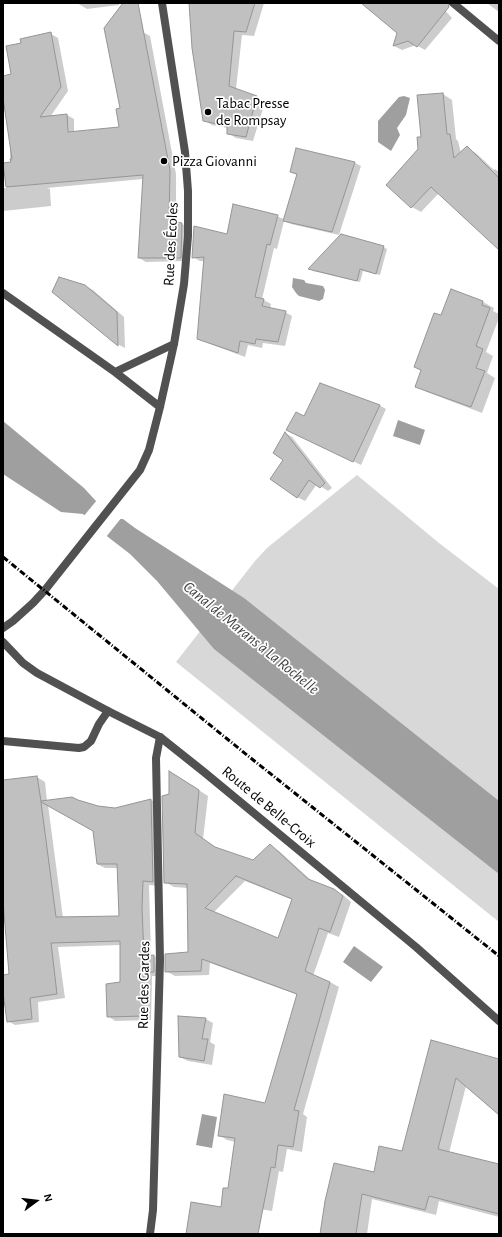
<!DOCTYPE html>
<html>
<head>
<meta charset="utf-8">
<style>
  body { margin:0 }
  #map { position:relative; width:502px; height:1237px; overflow:hidden; background:#fff; font-family:"Alegreya Sans",sans-serif }
  canvas { display:block }
  .frame { position:absolute; inset:0; border:4px solid #000; pointer-events:none }
  .north { position:absolute; left:16px; top:1181px; width:40px; height:40px; -webkit-text-stroke:3px #fff; paint-order:stroke; rotate:75deg; font-size:11px; font-weight:700; line-height:16px; text-align:center; color:#000 }
  .north::after { content:''; display:block; margin:auto; width:14px; height:18px; background:#000; clip-path:polygon(50% 0,100% 100%,50% 72%,0 100%) }
</style>
</head>
<body>
<div id="map">
<canvas width="502" height="1237"></canvas>
<div class="frame"></div>
<div class="north">N</div>
</div>
<script>
const g = document.querySelector('canvas').getContext('2d');
g.lineJoin = 'round';
function fill(path, color) { g.fillStyle = color; g.fill(path, 'evenodd'); }
const toPath = rows => new Path2D(rows.map(r => 'M' + r).join(''));
function strokePath(path, color, width, dash) { g.strokeStyle = color; g.lineWidth = width; g.lineCap = dash ? 'butt' : 'round'; g.setLineDash(dash || []); g.stroke(path); }
function label(font, color, halo, rows, align = 'center') {
  g.font = font + ' "Alegreya Sans",sans-serif'; g.lineWidth = 3.5; g.setLineDash([]); g.textBaseline = 'middle'; g.strokeStyle = halo; g.fillStyle = color; for (const [text, x, y, turn = 0] of rows) {
    g.save(); g.translate(x, y); g.rotate((+turn || 0) * Math.PI / 180); g.textAlign = isNaN(turn) ? turn : align; if (halo) g.strokeText(text, 0, 0); g.fillText(text, 0, 0); g.restore();
  }
}
fill(toPath([
  [357,475,439,543,499,589,499,922,176,662,255,561,267,548]
]), '#d8d8d8');
fill(toPath([
  [404,96,410,98,406,115,397,128,400,135,391,151,378,142,378,121,399,97],
  [293,278,304,280,306,283,323,286,325,290,323,299,319,301,299,296,296,293,292,287],
  [398,420,425,430,420,445,393,436],
  [3,421,84,488,95,500,118,519,123,519,135,528,244,598,499,801,499,874,214,649,157,581,130,554,108,537,83,514,61,512,3,474],
  [354,946,383,967,371,982,343,962],
  [202,1114,217,1117,212,1148,196,1145]
]), '#9f9f9f');
fill(toPath([
  [97,500,119,517,122,517,106,537,83,517]
]), '#fff');
fill(toPath([
  [77,3,119,3,119,5,87,9],
  [189,3,264,3,254,36,242,35,236,89,257,97,265,102,253,141,236,138,228,133,228,128,212,125,204,120],
  [362,3,441,3,439,4,452,18,425,50,416,45,402,50,394,46,398,33],
  [487,3,499,3,499,12],
  [143,32,150,36,176,174,176,223,182,224,189,228,187,261,146,262,139,258,143,179,47,188,50,189,51,206,3,211,3,188,7,188,4,164,10,163,10,141,3,91,3,77,12,75,22,44,51,34,58,38,68,91,50,117,67,115,74,119,74,133,120,128,121,109],
  [443,94,452,100,456,139,458,141,461,153,467,148,476,153,494,170,495,169,499,172,499,247,439,193,421,212,412,207,422,138,418,96],
  [355,163,361,166,339,235,291,224,284,221,277,249,274,248,262,299,271,304,270,309,285,312,292,316,285,346,263,343,262,348,248,345,245,357,205,342,198,338,204,261,200,261,193,257,227,235,277,216,285,220,297,175,291,172],
  [383,247,387,249,380,275,363,271,360,282,313,271,310,269],
  [85,286,93,290,124,317,125,348,119,345,53,292],
  [451,290,483,302,494,308,493,311,499,314,499,318,486,352,493,356,487,373,495,378,482,413,427,392,416,386,422,371,415,367,441,317],
  [379,405,386,409,361,465,294,433,305,417],
  [285,433,292,437,332,488,328,491,317,484,305,501,297,497,284,460],
  [37,777,45,782,47,801,78,801,98,806,115,809,151,800,159,804,160,886,149,885,151,956,154,956,162,960,162,976,152,976,151,1020,115,1021,108,1016,121,983,121,945,58,947,65,998,38,1002,39,1022,15,1025,8,1021,3,984,3,976,10,975,3,890,3,781],
  [48,805,94,831,97,864,105,868,118,868,120,917,63,918],
  [178,777,208,796,203,839,218,849,253,861,270,846,279,851,313,882,333,890,343,895,351,902,339,937,328,933,313,976,330,982,339,987,303,1114,307,1117,302,1152,287,1149,283,1172,279,1171,272,1211,235,1205,236,1142,227,1140,219,1135,266,1104,298,995,210,963,209,975,175,976,166,971,189,952,188,888,174,887,165,882,170,795],
  [245,881,293,900,279,939,213,913],
  [206,1019,213,1023,210,1042,215,1045,212,1065,188,1061,180,1057],
  [432,1042,499,1060,499,1115,466,1086,449,1153,499,1166,499,1217,439,1201,436,1215,372,1199,367,1234,321,1234,375,1173,403,1152]
]), '#0003');
const building = toPath([
  [123,3,138,3,170,170,169,220,182,223,181,258,138,258,143,175,6,187,3,163,11,162,10,159,12,159,3,98,3,76,11,74,6,46,21,43,20,39,51,32,61,87,40,117,67,114,68,132,119,127,116,109,120,108,104,28,123,3],
  [189,3,255,3,246,32,234,31,229,86,257,96,246,137,227,134,227,126,203,121,192,48,189,3],
  [361,3,448,3,449,7,417,47,408,41,393,46,397,33,361,3],
  [443,93,447,134,450,134,454,158,467,146,499,178,499,250,431,187,411,208,386,185,418,149,417,137,421,137,417,95,443,93],
  [296,148,355,162,332,232,283,221,297,174,290,172,296,148],
  [233,204,278,215,270,245,267,244,255,297,264,299,262,306,286,311,278,342,256,339,255,344,240,341,238,353,197,339,204,257,192,258,194,226,227,234,233,204],
  [341,234,384,246,376,274,360,269,357,281,308,269,341,234],
  [59,277,85,285,117,312,118,346,52,292,59,277],
  [451,289,483,301,482,305,490,308,476,346,483,349,476,368,485,371,471,407,415,387,421,370,414,367,434,313,441,315,451,289],
  [320,383,380,405,353,462,286,430,296,412,304,416,320,383],
  [285,432,325,483,320,488,309,480,297,498,270,479,283,460,273,453,285,432],
  [169,771,199,790,195,833,215,847,253,860,270,844,308,879,334,889,343,896,330,932,319,928,305,971,330,982,294,1110,299,1111,293,1147,278,1145,275,1168,271,1167,258,1234,186,1234,191,1202,221,1207,223,1188,228,1188,235,1138,218,1136,224,1094,265,1103,297,994,202,959,201,971,165,972,165,954,188,952,187,884,164,883,162,796,169,794,169,771],
  [236,876,292,899,278,938,205,908,236,876],
  [37,776,41,801,72,797,78,800,98,806,115,808,151,799,153,882,143,881,142,908,144,956,154,955,154,972,144,972,144,1016,107,1017,106,984,120,982,120,941,51,943,57,994,30,998,32,1019,7,1022,3,992,3,975,9,974,3,901,3,780,37,776],
  [41,802,93,831,97,864,117,864,119,916,56,917,41,802],
  [178,1016,206,1018,202,1039,208,1039,204,1061,179,1057,178,1016],
  [431,1040,499,1059,499,1115,456,1078,438,1149,499,1164,499,1214,429,1196,425,1210,362,1194,356,1234,320,1234,325,1201,334,1163,374,1172,379,1146,402,1151,431,1040]
]);
fill(building, '#c0c0c0');
strokePath(building, '#959595', 1);
strokePath(toPath([
  [3,741,79,748,84,747,91,741,99,724,108,711]
]), '#515151', 8);
strokePath(toPath([
  [150,1234,153,1210,160,960,156,758,160,737]
]), '#515151', 8);
strokePath(toPath([
  [453,3,499,41],
  [3,293,115,372,160,407],
  [115,372,174,344],
  [3,628,13,621,33,603,45,590,140,470,149,450,160,407,174,344,184,284,188,236,188,191,185,152,162,3],
  [3,642,23,663,37,673,108,711,160,737,204,772,416,947,499,1021]
]), '#515151', 8);
strokePath(toPath([
  [3,557,242,751,499,956]
]), '#000', 3, [6, 2, 1, 2]);
for (const [x, y, r, color] of [
  [208,112,4,"#000"],
  [164,161,4,"#000"]
]) { const dot = new Path2D(); dot.arc(x, y, r, 0, 2 * Math.PI); g.fillStyle = color; g.fill(dot); strokePath(dot, '#fff', 1.5); }
label('15px', '#000', '#fff', [
  ["Tabac Presse",216,103],
  ["de Rompsay",216,120],
  ["Pizza Giovanni",172,161]
], 'left');
label('15px', '#000', '#fff', [
  ["Rue des Écoles",171,244,-87],
  ["Route de Belle-Croix",269,807,40],
  ["Rue des Gardes",144,985,-89]
]);
label('italic 16px', '#404040', '#fff', [
  ["Canal de Marans à La Rochelle",251,638,39]
]);
</script>
</body>
</html>
